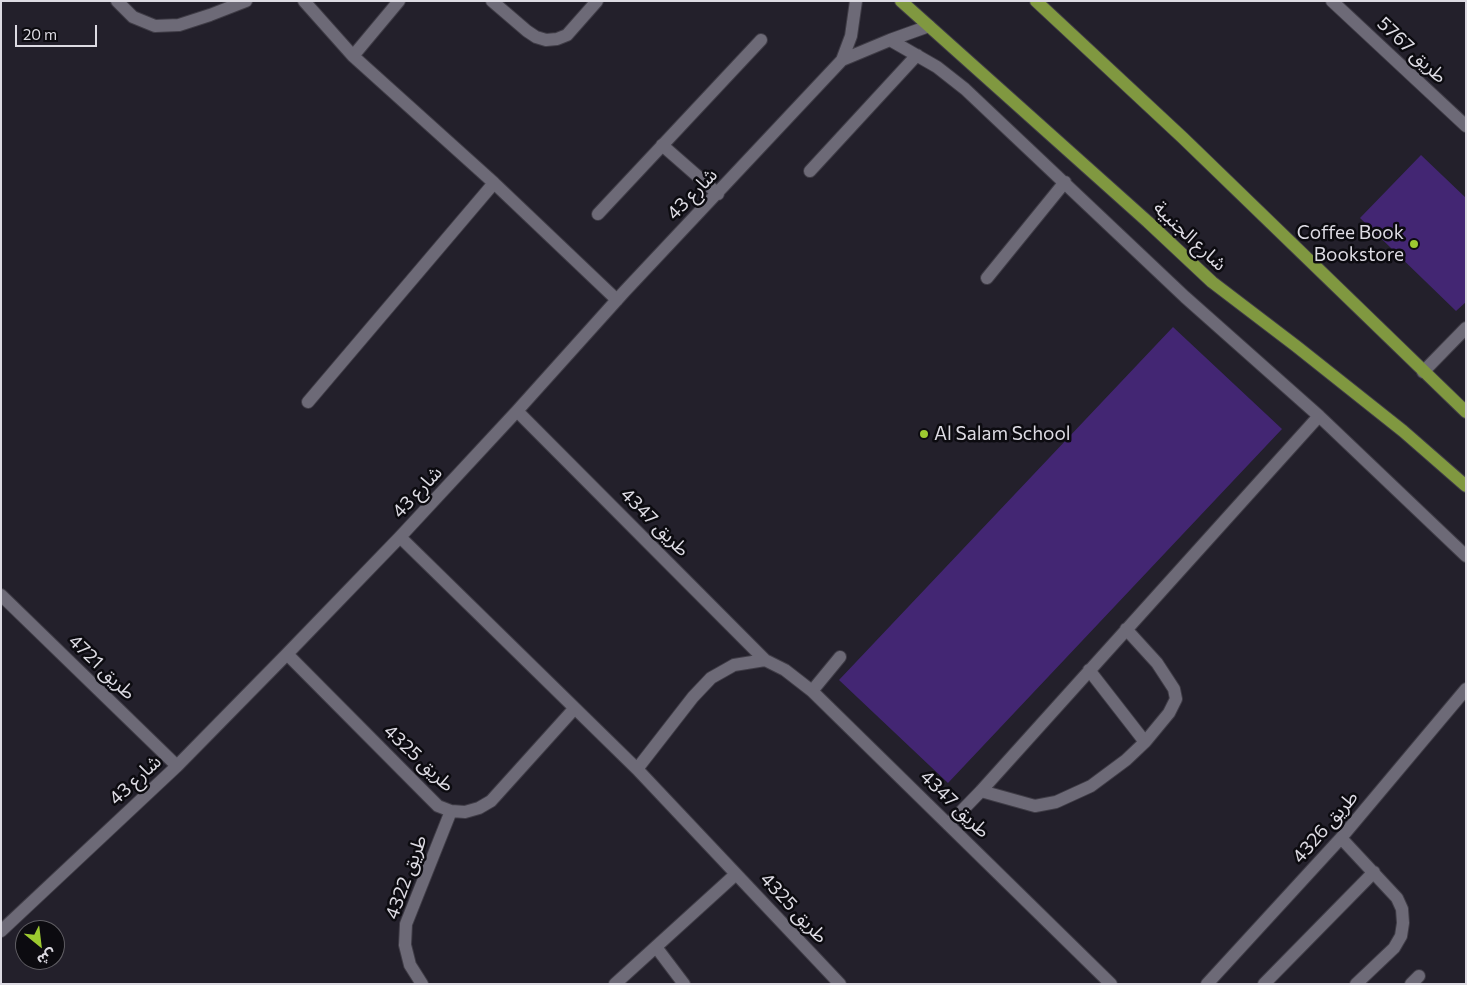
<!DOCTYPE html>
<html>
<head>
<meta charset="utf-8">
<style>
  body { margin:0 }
  #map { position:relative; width:1467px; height:985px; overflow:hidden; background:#23202b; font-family:Commissioner,"Noto Sans Arabic",sans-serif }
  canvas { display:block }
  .frame { position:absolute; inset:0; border:2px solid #dddbe3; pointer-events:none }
  .north { position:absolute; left:15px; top:920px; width:50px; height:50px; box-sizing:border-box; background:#0c0b10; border:1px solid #605e64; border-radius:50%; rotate:151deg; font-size:14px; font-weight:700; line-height:20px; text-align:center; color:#dddbe3 }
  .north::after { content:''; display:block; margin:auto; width:18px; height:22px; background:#9dca30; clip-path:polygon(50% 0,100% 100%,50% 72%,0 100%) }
  .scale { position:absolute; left:15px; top:25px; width:82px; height:22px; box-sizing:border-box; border:2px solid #dddbe3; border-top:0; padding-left:6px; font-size:15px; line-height:18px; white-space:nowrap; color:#dddbe3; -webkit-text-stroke:4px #0c0b10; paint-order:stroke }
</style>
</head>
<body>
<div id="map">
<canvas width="1467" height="985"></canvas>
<div class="frame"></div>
<div class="north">ش</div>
<div class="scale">20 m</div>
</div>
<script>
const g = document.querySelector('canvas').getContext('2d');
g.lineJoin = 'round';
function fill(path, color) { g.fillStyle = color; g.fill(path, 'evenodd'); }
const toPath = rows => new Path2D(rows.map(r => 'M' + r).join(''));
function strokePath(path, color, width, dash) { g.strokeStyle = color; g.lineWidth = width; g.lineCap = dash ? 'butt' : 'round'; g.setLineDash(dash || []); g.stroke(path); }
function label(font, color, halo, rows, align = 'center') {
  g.font = font + ' Commissioner,"Noto Sans Arabic",sans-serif'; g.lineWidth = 5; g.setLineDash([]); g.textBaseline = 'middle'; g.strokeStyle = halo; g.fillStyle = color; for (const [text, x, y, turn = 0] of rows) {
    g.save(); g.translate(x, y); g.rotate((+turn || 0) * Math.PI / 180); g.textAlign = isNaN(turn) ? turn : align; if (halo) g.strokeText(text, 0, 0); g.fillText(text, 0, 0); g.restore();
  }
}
fill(toPath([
  [1421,155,1466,198,1466,302,1456,311,1360,218],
  [1173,327,1282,429,948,783,839,680]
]), '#432673');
const minor = toPath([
  [117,1,133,17,155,26,179,25,210,15,246,1],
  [304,1,353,56,494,183,617,300],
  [492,1,527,31,536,37,546,40,557,39,567,35,597,1],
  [1332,1,1466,126],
  [890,40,937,67,965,89,1185,297,1319,416,1466,556],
  [353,56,399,1],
  [842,60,851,36,856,1],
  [662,145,718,194],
  [810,171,917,55],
  [598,214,761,40],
  [987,278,1065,182],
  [1423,372,1466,328],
  [308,402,494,183],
  [517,411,765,660,785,670,812,691,1111,984],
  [400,537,637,769,840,984],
  [1,595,177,766],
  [287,654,428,796,438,806,451,811,465,812,479,808,491,801,574,709],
  [1089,670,1145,742],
  [812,691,840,657],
  [637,769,693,697,711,678,734,665,765,660],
  [981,791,1035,806,1056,802,1091,786,1126,760,1145,742,1169,713,1176,699,1174,689,1157,663,1126,629],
  [949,824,981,791,1319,416],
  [1341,838,1397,898,1402,909,1403,923,1401,936,1394,948,1356,984],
  [1,931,177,766,287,654,400,537,517,411,624,292,842,60,890,40,929,26],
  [656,947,684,984],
  [422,984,410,965,405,945,406,924,451,811],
  [615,984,736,874],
  [1207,984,1341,838,1466,689],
  [1264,984,1374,872],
  [1411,984,1419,976]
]);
const major = toPath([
  [901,1,1148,222,1212,282,1296,346,1403,431,1466,486],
  [1036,1,1183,138,1466,412]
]);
strokePath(minor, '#3f3c46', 14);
strokePath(major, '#3f3c46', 14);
strokePath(minor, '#6d6a77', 12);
strokePath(major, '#809840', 12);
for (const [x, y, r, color] of [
  [1414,244,5,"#9dca30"],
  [924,434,5,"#9dca30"]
]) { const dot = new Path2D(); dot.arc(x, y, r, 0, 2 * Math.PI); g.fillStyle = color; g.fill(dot); strokePath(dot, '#0c0b10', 2); }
label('19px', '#dddbe3', '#0c0b10', [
  ["طريق 5767",1412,50,43],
  ["شارع 43",692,194,-46],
  ["شارع الجنبية",1190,236,43],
  ["شارع 43",417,492,-47],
  ["طريق 4347",655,522,45],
  ["طريق 4721",102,667,44],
  ["طريق 4325",419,758,43],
  ["شارع 43",135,780,-43],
  ["طريق 4347",955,804,44],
  ["طريق 4326",1325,827,-49],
  ["طريق 4322",406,877,-70],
  ["طريق 4325",794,908,47]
]);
label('19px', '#dddbe3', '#0c0b10', [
  ["Coffee Book",1404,233],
  ["Bookstore",1404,255],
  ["Al Salam School",934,434,"left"]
], 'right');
</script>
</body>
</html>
